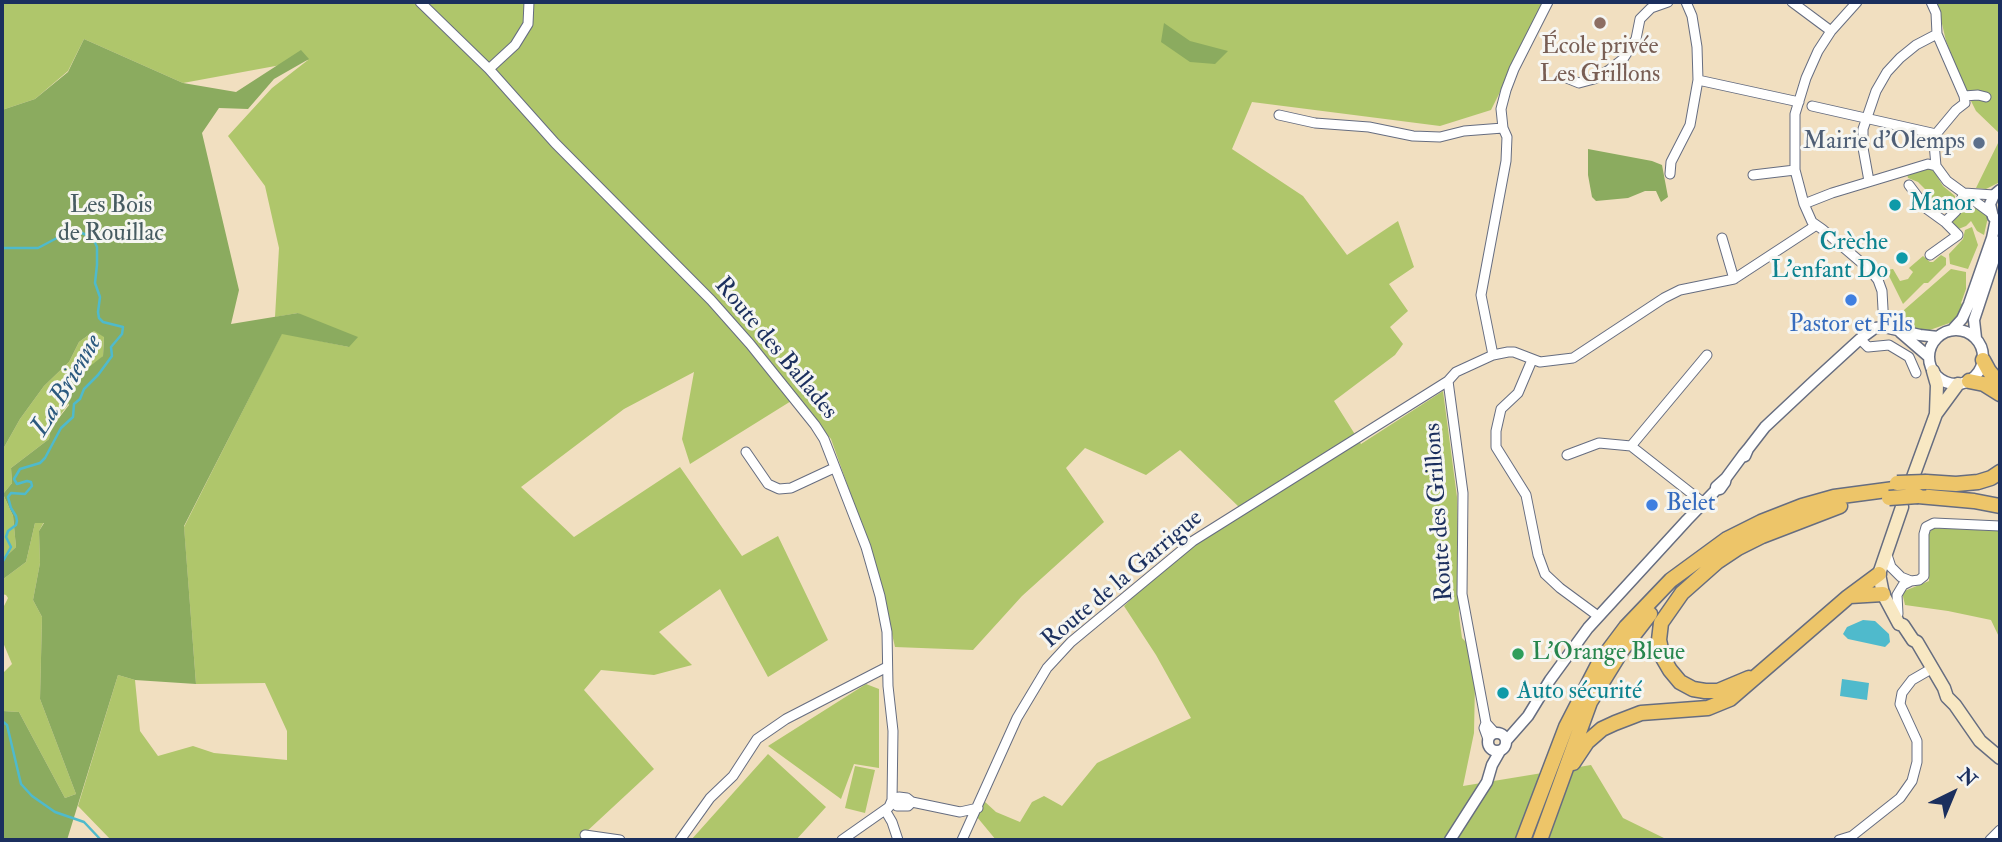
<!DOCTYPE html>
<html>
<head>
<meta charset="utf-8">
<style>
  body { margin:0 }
  #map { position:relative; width:2002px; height:842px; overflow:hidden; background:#f1dfc0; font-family:"IM FELL Double Pica",serif }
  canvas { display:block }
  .frame { position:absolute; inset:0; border:4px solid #1b2f5e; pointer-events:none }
  .north { position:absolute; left:1918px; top:758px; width:70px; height:70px; -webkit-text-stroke:5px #f6f6f2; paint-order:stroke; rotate:43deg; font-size:19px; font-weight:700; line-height:28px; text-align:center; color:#1b2f5e }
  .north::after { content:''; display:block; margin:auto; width:24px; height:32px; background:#1b2f5e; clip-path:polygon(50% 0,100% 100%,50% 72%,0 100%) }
</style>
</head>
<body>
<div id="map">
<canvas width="2002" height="842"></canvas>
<div class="frame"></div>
<div class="north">N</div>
</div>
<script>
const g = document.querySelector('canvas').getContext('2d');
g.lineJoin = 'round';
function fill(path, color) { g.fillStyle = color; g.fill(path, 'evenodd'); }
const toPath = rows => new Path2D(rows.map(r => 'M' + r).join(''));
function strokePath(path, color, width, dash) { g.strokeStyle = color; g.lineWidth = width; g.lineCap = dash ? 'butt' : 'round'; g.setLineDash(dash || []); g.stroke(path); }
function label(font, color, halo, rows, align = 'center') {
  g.font = font + ' "IM FELL Double Pica",serif'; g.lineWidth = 6; g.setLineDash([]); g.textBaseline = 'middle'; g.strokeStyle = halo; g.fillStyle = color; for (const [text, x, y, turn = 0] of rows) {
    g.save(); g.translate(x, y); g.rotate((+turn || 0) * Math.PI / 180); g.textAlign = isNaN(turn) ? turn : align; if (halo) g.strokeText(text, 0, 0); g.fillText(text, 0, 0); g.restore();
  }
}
fill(toPath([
  [2,2,1545,2,1491,110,1440,126,1252,102,1232,149,1303,196,1347,255,1398,221,1414,267,1389,284,1408,311,1390,327,1403,344,1395,355,1334,401,1361,444,1443,391,1457,497,1459,615,1462,638,1466,642,1475,682,1474,733,1463,786,1591,765,1623,818,1668,840,996,840,977,817,984,801,996,812,1020,822,1032,802,1044,796,1062,806,1097,763,1191,718,1156,655,1124,606,1190,541,1239,507,1180,450,1146,475,1085,448,1066,468,1104,522,1022,596,973,650,895,647,876,565,831,439,796,398,690,464,682,439,694,372,624,409,521,487,574,537,680,467,742,556,778,536,828,640,768,677,720,589,659,632,692,665,654,675,601,670,584,690,654,769,585,833,608,840,111,840,78,806,118,675,135,680,140,731,158,756,193,746,214,753,287,760,287,731,265,683,196,684,184,527,282,333,349,347,298,313,275,317,279,248,265,186,228,136,272,88,308,60,183,83,84,39,68,71,35,99,2,110],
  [1937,2,2000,2,2000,134,1976,111,1966,91,1946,41],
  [2000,139,2000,182,1986,189,1976,188],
  [1927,168,1934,171,1943,186,1955,196,1955,201,1941,214,1927,201,1925,189,1918,182,1908,178,1907,174],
  [1966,200,1974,204,1988,217,1984,235,1977,231,1971,221,1966,226,1956,230,1951,223],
  [1972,227,1978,245,1968,269,1950,264,1949,254,1963,239,1965,230],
  [1941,255,1946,258,1946,265,1928,283,1924,283,1903,304,1886,270,1893,269,1900,281,1908,279,1913,272,1909,268,1923,256,1930,262,1933,262],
  [1951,269,1966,272,1966,289,1961,303,1964,306,1958,320,1927,331,1908,327,1900,323,1904,310],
  [94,331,104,336,103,356,51,428,49,439,11,468,12,483,3,494,13,516,16,547,2,560,2,451,20,419,44,386,69,362,79,342],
  [44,522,39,531,40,563,33,600,42,617,40,699,76,794,65,798,19,712,3,711,2,706,2,674,12,664,2,640,2,610,8,598,6,595,2,594,2,580,26,562,35,523],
  [1933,528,2000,531,2000,639,1991,620,1948,611,1905,605,1902,592,1929,581,1929,533],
  [866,684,879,689,879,768,854,764,841,799,768,746],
  [768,754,826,807,796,840,691,840],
  [855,766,875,770,865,813,845,808]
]), '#afc66b');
fill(toPath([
  [1164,23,1190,41,1228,51,1215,64,1190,62,1161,42],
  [84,39,183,83,236,92,301,50,309,59,274,79,248,109,219,108,202,133,239,290,231,324,298,313,358,337,349,347,282,334,184,526,196,684,135,680,118,675,67,840,2,840,2,706,3,711,19,712,65,798,76,794,40,699,42,617,33,600,40,563,39,531,44,523,35,523,26,562,2,580,2,560,16,547,13,516,3,494,12,483,11,468,49,439,51,428,69,405,62,388,103,356,104,337,94,331,79,342,69,362,44,386,20,419,2,451,2,110,35,99,68,72],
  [1588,149,1652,161,1662,165,1668,197,1661,202,1656,191,1645,191,1628,198,1596,201,1592,197,1588,175]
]), '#8bab5f');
fill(toPath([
  [1863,620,1875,621,1889,634,1890,642,1885,647,1848,639,1843,634,1847,627],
  [1842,679,1869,683,1867,700,1840,696]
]), '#4fbacc');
strokePath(toPath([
  [2,248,38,248,57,238,82,233,93,238,97,247,97,265,95,283,100,297,98,312,99,318,103,322,123,327,122,334,111,347,112,356,98,375,84,389,80,399,74,404,73,417,61,428,45,458,40,463,20,469,14,479,17,484,27,481,31,482,32,486,25,494,11,493,8,497,11,508,16,516,17,521,16,525,8,531,6,537,11,547,2,563],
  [2,721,7,725,21,784,32,796,55,812,84,822,101,840]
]), '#4fbacc', 2.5);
const minor = toPath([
  [420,2,489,69,555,143,711,300,750,344,815,425,824,439,866,547,880,596,887,632,888,686,893,731,892,800,889,807,842,840],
  [1792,2,1831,31],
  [1857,2,1831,31,1818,51,1806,78,1795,114,1795,170,1804,204,1812,222,1822,229,1870,270,1878,280,1882,291,1884,327],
  [1931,2,1936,13,1937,34,1964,96],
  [489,69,515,45,528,24,529,2],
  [1564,77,1579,83,1594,79,1609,70,1623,59,1636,39,1640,19,1651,8,1668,2],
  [1698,80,1799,102],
  [1986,97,1978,95,1964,96,1965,103,1956,110,1936,134,1934,143,1936,166,1947,181,1991,213],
  [1812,106,1936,134],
  [1279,115,1315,123,1369,127,1413,136,1440,137,1464,131,1503,128],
  [1670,174,1671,162,1690,125,1698,80,1697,47,1692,16,1686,2],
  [1753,175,1795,170],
  [1869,181,1863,148,1863,129,1876,91,1887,72,1900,58,1916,45,1937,34],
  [1909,185,1927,209,1945,222,1958,235,1930,255],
  [1964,193,1994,195],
  [1804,204,1832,193,1928,164,1936,166],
  [1945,222,1956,211,1964,193],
  [1722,238,1734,279],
  [1860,339,1868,347,1889,345,1909,357,1916,373],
  [1493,355,1481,295,1506,161,1507,137,1503,128,1501,109,1506,90,1514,69,1548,2],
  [1532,360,1518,393,1501,409,1496,431,1496,447,1526,495,1538,555,1545,574,1560,588,1598,616],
  [746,452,768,484,779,489,791,488,834,468],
  [1567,455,1599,443,1631,446],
  [1705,504,1631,446,1707,355],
  [1886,552,1891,567,1901,577,1911,581,1903,585,1897,595,1898,614],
  [1911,581,1919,580,1924,576,1924,534,1926,527,1934,523,2000,526],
  [1486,723,1495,733],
  [1488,739,1484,728,1486,723,1462,594,1463,493,1448,381,1456,372,1493,355,1508,352,1514,352,1540,362,1573,358,1664,298,1680,290,1734,279,1815,226],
  [892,800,899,797,907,798,912,802,960,812,978,808],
  [892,800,897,806,908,806,912,802],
  [885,810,892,822,898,840],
  [585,835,620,840],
  [680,840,710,798,733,776,757,739,786,719,887,667],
  [962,840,1017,718,1047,668,1071,642,1193,541,1448,381],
  [1839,840,1852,836,1900,798,1912,781,1917,762,1917,741,1900,704,1902,693,1912,680,1931,669],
  [1990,840,2000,830]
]);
const tertiary = toPath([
  [2000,190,1994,195,1990,204,1993,217,2000,222],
  '1929 357a27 27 0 1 1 54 0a27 27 0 1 1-54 0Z',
  [1952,330,1962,319,1969,304,1992,238,1996,219],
  [1900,332,1929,357],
  [1976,338,1974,320,2000,241],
  [1748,449,1765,427,1813,382,1860,339,1875,328,1884,327,1920,335,1938,337],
  [1726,478,1743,455,1748,449,1745,456,1742,457],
  '1488 742a9 9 0 1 1 18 0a9 9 0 1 1-18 0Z',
  [1506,741,1528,716,1550,680,1588,628,1687,520,1716,490,1720,489,1725,482,1726,478,1716,487,1716,490],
  [1450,840,1487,782,1492,765,1500,751]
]);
const secondary = toPath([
  [1933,371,1937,385,1936,413],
  [1913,477,1936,414,1958,384],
  [1902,507,1879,574,1883,594,1899,624,1903,625,1913,640,1917,642,1944,688,1947,697,1955,705,1980,741,2000,758]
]);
const trunk = toPath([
  [1983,360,1989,371,2000,384],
  [1969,381,1984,384,2000,394],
  [1926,482,1956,484,1978,482,1991,478,2000,472],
  [1918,496,1974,501,2000,506],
  [1850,596,1883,594],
  [1749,678,1718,691,1705,691,1693,689,1680,682,1670,670,1663,658,1659,640,1661,623,1682,593,1717,562,1738,548,1762,536,1840,506],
  [1573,763,1587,742,1602,729,1615,723,1641,713,1708,708,1730,699,1848,597,1879,574],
  [1523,840,1566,727,1599,663,1626,627,1671,580,1727,539,1761,522,1802,506,1834,497,1894,489],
  [1540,840,1590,702,1622,650,1650,614]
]);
strokePath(minor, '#666d80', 11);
strokePath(tertiary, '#666d80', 13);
strokePath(secondary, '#666d80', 15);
strokePath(trunk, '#666d80', 17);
strokePath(minor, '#fff', 9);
strokePath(tertiary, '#fff', 10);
strokePath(secondary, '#f8e8c3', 12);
strokePath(trunk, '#edc569', 14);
const trunkBridge = toPath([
  [1897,483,1926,482],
  [1889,498,1918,496]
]);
strokePath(trunkBridge, '#666d80', 17, []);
strokePath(trunkBridge, '#edc569', 14);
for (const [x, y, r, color] of [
  [1600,23,7,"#8d6e63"],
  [1979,143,7,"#5c6f8a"],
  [1895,205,7,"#0f9aa8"],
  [1902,258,7,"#0f9aa8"],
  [1851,300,7,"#3f7fe0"],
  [1652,505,7,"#3f7fe0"],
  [1518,654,7,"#2e9e5b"],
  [1503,693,7,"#0f9aa8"]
]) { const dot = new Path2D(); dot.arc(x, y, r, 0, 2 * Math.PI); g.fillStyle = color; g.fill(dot); strokePath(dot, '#f6f6f2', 2.5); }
label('24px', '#785e54', '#f6f6f2', [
  ["École privée",1600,48],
  ["Les Grillons",1600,76]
]);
label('24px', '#4e5e75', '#f6f6f2', [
  ["Mairie d'Olemps",1965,143]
], 'right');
label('24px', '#0d838f', '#f6f6f2', [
  ["Manor",1909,205],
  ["Crèche",1888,244,"right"],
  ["L'enfant Do",1888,272,"right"],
  ["Auto sécurité",1517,693]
], 'left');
label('24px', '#475c62', '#f6f6f2', [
  ["Les Bois",111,207],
  ["de Rouillac",111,235]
]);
label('24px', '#366cbe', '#f6f6f2', [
  ["Pastor et Fils",1851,326],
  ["Belet",1666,505,"left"]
]);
label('24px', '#1b2f5e', '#f6f6f2', [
  ["Route des Ballades",775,349,50],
  ["Route des Grillons",1440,512,-94],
  ["Route de la Garrigue",1123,580,-40]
]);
label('24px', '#27864d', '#f6f6f2', [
  ["L'Orange Bleue",1532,654]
], 'left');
label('italic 26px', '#2b597f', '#f6f6f2', [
  ["La Brienne",68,386,-59]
]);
</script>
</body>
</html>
